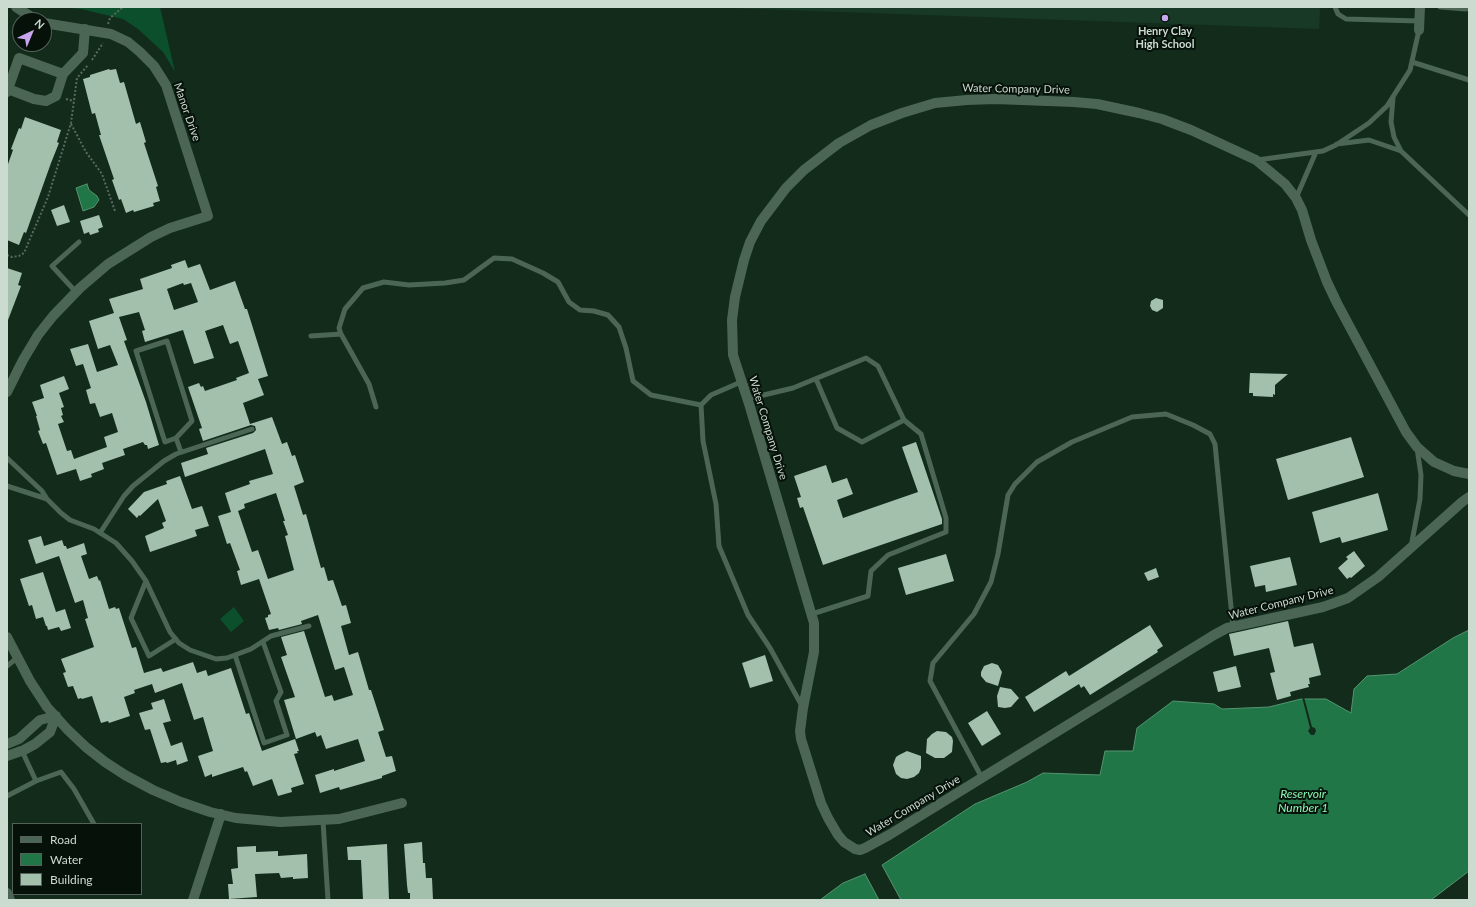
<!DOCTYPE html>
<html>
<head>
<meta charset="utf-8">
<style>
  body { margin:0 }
  #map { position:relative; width:1476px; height:907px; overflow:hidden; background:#122b1b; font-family:Lato,sans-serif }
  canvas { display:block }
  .frame { position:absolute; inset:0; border:8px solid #ccdbd0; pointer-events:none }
  .legend { position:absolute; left:12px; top:823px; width:130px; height:72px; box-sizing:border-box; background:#06110a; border:1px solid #556259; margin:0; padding:5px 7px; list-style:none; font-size:12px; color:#ccdbd0 }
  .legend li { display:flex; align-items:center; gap:8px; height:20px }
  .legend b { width:20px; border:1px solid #556259 }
  .north { position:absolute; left:12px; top:12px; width:40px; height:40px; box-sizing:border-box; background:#06110a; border:1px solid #556259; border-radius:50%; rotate:44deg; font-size:11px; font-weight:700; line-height:16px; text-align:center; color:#ccdbd0 }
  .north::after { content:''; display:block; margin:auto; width:14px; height:18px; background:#c7a6ef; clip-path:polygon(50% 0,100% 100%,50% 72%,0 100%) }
</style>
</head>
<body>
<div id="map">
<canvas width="1476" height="907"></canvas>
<div class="frame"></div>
<ul class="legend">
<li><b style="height:5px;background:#4b6654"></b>Road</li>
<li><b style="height:11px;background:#217647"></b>Water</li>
<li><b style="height:11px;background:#a2c0ab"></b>Building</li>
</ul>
<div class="north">N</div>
</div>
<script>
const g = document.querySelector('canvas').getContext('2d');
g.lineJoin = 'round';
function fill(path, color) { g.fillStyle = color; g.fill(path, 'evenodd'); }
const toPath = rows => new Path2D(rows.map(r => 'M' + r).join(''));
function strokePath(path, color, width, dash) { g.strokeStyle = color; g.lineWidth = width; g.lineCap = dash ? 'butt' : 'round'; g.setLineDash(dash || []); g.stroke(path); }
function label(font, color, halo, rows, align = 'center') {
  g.font = font + ' Lato,sans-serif'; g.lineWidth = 4; g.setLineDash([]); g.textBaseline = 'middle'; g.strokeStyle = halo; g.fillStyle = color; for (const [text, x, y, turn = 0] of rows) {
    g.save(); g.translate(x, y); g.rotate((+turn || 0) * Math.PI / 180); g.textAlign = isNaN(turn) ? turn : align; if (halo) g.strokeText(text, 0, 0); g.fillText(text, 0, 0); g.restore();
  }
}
fill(toPath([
  [701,7,1320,7,1319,29]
]), '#183926');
fill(toPath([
  [60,7,160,7,175,72,163,52,138,29,123,19,81,9],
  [234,607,244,621,231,632,220,619]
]), '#0c4f2d');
const water = toPath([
  [87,184,89,190,97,196,99,200,94,207,83,211,76,188,87,184],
  [1469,630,1469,871,1431,900,901,900,882,865,975,804,1027,782,1043,773,1100,775,1105,751,1133,751,1137,728,1173,701,1214,704,1222,709,1269,707,1301,699,1326,699,1351,713,1354,689,1367,676,1397,674,1453,638,1469,630],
  [865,874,879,900,820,900,843,883,865,874]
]);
fill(water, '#217647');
strokePath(water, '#549470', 1);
fill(toPath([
  [1302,697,1304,697,1312,727,1315,728,1316,731,1314,735,1311,735,1308,731,1310,728]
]), '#122b1b');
fill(toPath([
  [109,69,110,70,116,69,120,83,124,82,136,124,140,122,146,142,144,143,158,186,156,187,160,201,153,203,154,206,134,212,133,210,126,213,121,199,119,200,112,180,114,179,99,135,101,135,95,113,92,114,83,79,90,77,90,75],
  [25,117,61,130,57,142,59,143,51,163,26,233,24,232,19,245,7,240,7,167,13,150,11,149,19,128,21,129],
  [64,205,70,222,57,226,51,210],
  [99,215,103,227,98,229,99,232,90,235,89,232,84,234,80,221],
  [185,260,188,268,200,264,210,290,235,281,245,309,247,309,268,376,258,379,264,395,243,403,250,424,272,417,282,444,287,442,292,456,295,455,304,482,294,486,303,515,306,514,321,568,324,567,328,581,333,580,342,606,346,605,351,623,341,626,349,655,358,652,369,690,371,690,384,730,378,732,386,757,392,756,396,771,382,776,382,778,340,790,339,787,320,793,315,775,334,769,334,771,365,761,358,739,326,749,321,735,317,737,315,732,296,739,284,700,295,697,281,657,287,655,281,637,304,631,325,697,332,695,334,701,353,695,344,667,335,670,318,615,301,621,302,624,279,630,278,628,269,630,265,618,268,617,268,615,271,614,259,579,241,585,237,571,240,570,230,543,227,544,218,516,231,512,225,493,250,484,249,481,273,474,265,449,185,477,181,463,208,454,206,448,253,433,256,430,255,426,251,425,203,441,199,429,202,428,188,387,199,383,201,387,203,386,205,391,237,380,236,378,249,373,238,341,230,344,223,325,205,331,214,358,194,364,183,330,145,342,142,331,145,330,139,312,119,317,127,340,124,341,146,402,159,445,148,449,147,445,145,445,143,442,123,449,125,455,102,463,104,469,91,474,92,477,80,481,76,469,57,475,46,443,43,444,38,431,40,430,36,416,37,416,32,402,44,398,40,385,64,376,69,389,59,393,64,407,61,408,63,415,61,416,64,422,58,424,67,451,71,450,74,459,107,447,104,437,118,432,112,413,100,417,95,403,90,404,86,390,91,388,83,364,76,366,70,349,88,344,97,372,118,365,110,345,98,349,89,321,114,313,109,299,143,289,140,279,172,268,171,265],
  [183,283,184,285,191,283,198,302,174,310,167,289],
  [276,493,285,521,283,521,288,535,285,536,294,570,268,579,258,550,252,552,238,511,245,508,244,504],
  [7,268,22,273,18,285,21,286,8,320,7,320],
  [1156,298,1163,300,1163,308,1157,312,1152,310,1150,306,1151,301],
  [1250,373,1288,374,1275,385,1275,395,1273,394,1273,397,1253,396,1253,393,1249,393],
  [1351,437,1364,477,1288,500,1276,459],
  [916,442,942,519,942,524,823,565,803,507,800,508,797,498,801,497,794,476,826,465,832,483,847,478,853,494,837,500,843,518,918,492,902,447],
  [180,476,192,509,202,506,209,526,195,530,197,536,150,552,145,536,164,528,162,523,166,521,158,499,140,516,139,515,137,518,128,509,144,492,167,484,166,481],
  [1378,493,1388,530,1342,543,1340,537,1320,543,1312,512],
  [41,536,44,546,62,540,64,546,66,546,67,549,84,543,87,554,81,556,89,579,97,576,99,581,100,580,109,609,115,607,116,609,119,608,132,648,136,647,144,673,161,668,163,672,193,662,197,673,206,670,208,676,231,668,246,714,249,713,262,751,295,739,299,751,297,751,298,753,294,754,304,784,291,788,292,792,278,796,272,779,253,786,247,771,245,772,243,767,212,777,212,774,205,777,198,756,213,751,203,717,194,720,182,683,155,693,152,684,134,690,135,693,124,697,130,716,109,723,108,721,101,723,92,696,82,699,81,698,78,699,73,686,68,687,63,673,66,672,61,659,94,647,85,619,88,618,83,600,75,603,59,556,36,564,28,540],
  [1354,551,1365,566,1351,578,1350,577,1347,579,1338,568,1348,559,1346,557],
  [946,554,954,581,906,595,898,568],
  [1290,557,1297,585,1266,592,1265,585,1255,587,1250,566],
  [1156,568,1159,577,1148,581,1144,573],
  [43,572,56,612,65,609,71,628,61,631,59,627,48,630,47,626,46,626,43,617,36,619,32,605,29,606,20,579],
  [1288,621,1294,647,1313,643,1321,675,1309,678,1310,684,1308,684,1309,687,1290,692,1291,696,1277,700,1270,673,1275,672,1269,648,1234,656,1229,634],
  [1150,625,1163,646,1157,650,1158,652,1090,695,1084,686,1081,688,1079,684,1034,712,1025,697,1066,671,1069,676],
  [765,655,773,681,750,688,742,663],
  [992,663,998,665,1002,672,998,686,986,682,981,676,981,672,984,666],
  [1236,666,1241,687,1218,692,1213,672],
  [1000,687,1011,689,1019,698,1011,707,1005,708,998,707,997,696],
  [164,699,171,721,163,723,171,746,182,742,188,761,177,765,176,760,167,763,166,762,161,763,150,729,145,730,139,713,153,709,151,703],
  [987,711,1001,734,982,746,968,723],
  [937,731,946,732,952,737,953,741,952,752,944,758,935,758,926,753,927,739,932,734],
  [907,751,921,756,921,768,919,773,914,777,907,779,901,778,896,774,893,765,896,757,899,755],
  [422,842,423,863,425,863,426,878,432,878,433,900,410,900,410,893,408,893,407,885,404,844],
  [387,844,389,900,363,900,361,860,348,860,347,847],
  [256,846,256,852,278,851,278,856,307,854,308,878,293,879,293,877,281,878,279,873,255,874,257,897,229,899,228,884,233,884,231,869,238,868,237,847]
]), '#a2c0ab');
strokePath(toPath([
  [108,24,110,18,123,7],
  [92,60,103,43],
  [66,99,74,101],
  [71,124,86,152,102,174,115,211],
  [7,255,12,257,19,256,24,253,48,197,71,123,77,78,88,65]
]), '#576c5e', 2, [2, 2]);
strokePath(toPath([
  [1335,7,1338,14,1346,19,1419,21],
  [1440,7,1466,9,1469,8],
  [1412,62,1469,80],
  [1393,98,1391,122,1394,137,1401,151,1469,215],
  [1337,144,1369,140,1401,151],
  [1257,160,1323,151,1336,145,1369,123,1387,106,1410,70,1419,30],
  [1296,198,1316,152],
  [76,292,52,266,79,242],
  [311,336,341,334],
  [816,379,837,428,862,442,904,420],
  [741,382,711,395,701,405,703,441,716,504,719,546,748,615,770,648,802,706],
  [747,399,793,388,866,358,878,366,904,420,921,434,946,518,946,532,888,555,871,571,868,596,812,614],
  [376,407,369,384,341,334,339,328,345,309,363,288,384,282,409,285,445,283,464,280,494,258,512,259,543,273,558,282,569,302,580,310,594,311,608,315,619,327,626,348,633,381,651,395,701,405],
  [176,438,192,421,167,341,136,351,165,442,176,438,181,452],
  [7,458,42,491,47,499,7,486],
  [47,499,61,513,70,520,94,529,116,543,132,561,146,581,170,632,179,643,190,650,216,659,227,658,251,649,271,636,309,626],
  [100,533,124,496,133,486,164,461,176,454,252,429],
  [1411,547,1420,499,1421,475,1417,448],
  [146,581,131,618,149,656,176,639],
  [235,655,264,743,287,735,276,701,281,692,263,642],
  [7,666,17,658],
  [22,751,36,781,61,772,74,789,94,824],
  [982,778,930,681,933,663,974,614,991,582,998,554,1008,495,1015,484,1037,462,1072,442,1132,417,1166,414,1193,425,1210,434,1215,444,1233,627],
  [7,796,36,781],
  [323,821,328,900]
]), '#4b6654', 5);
strokePath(toPath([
  [16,7,36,20],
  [1419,30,1420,7],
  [8,89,19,58,63,74],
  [7,92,8,89,34,99,46,101,56,96,63,74,83,53,85,29],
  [7,392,23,360,38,335,53,316,80,288,108,264,151,237,170,228,208,216,166,85,154,66,140,52,128,42,111,34,44,23],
  [1469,474,1454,471,1434,462,1417,447,1406,432,1337,303,1327,282,1311,240,1302,210,1296,198,1285,184,1256,160,1191,130,1162,119,1139,113,1097,104,1074,102,995,99,967,100,935,103,902,113,871,125,839,143,804,170,786,188,761,221,750,242,744,260,735,297,732,320,733,355,750,407,814,623,814,652,803,708,800,731,801,739,821,803,828,818,838,835,844,842,855,849,860,850,865,848,889,835,1214,635,1227,628,1323,607,1348,598,1378,577,1462,502,1469,497],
  [7,637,30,681,47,707,67,729,87,748,105,762,125,775,153,790,181,802,210,812,236,818,280,822,339,819,402,803],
  [7,744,19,739,40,720,56,716],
  [7,756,24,750,35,744,50,732,56,716],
  [7,893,10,900],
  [193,900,221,814]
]), '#4b6654', 10);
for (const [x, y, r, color] of [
  [1165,18,4,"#c7a6ef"]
]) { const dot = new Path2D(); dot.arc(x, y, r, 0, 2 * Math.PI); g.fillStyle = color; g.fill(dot); strokePath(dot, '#06110a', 1.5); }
label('bold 11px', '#ccdbd0', '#06110a', [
  ["Henry Clay",1165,31],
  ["High School",1165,44]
]);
label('11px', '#ccdbd0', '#06110a', [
  ["Water Company Drive",1016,89,1],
  ["Manor Drive",187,112,71],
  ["Water Company Drive",768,428,73],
  ["Water Company Drive",1281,603,-14],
  ["Water Company Drive",913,806,-31]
]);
label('italic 12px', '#8bf8b3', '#06110a', [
  ["Reservoir",1303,794],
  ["Number 1",1303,808]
]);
</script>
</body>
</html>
